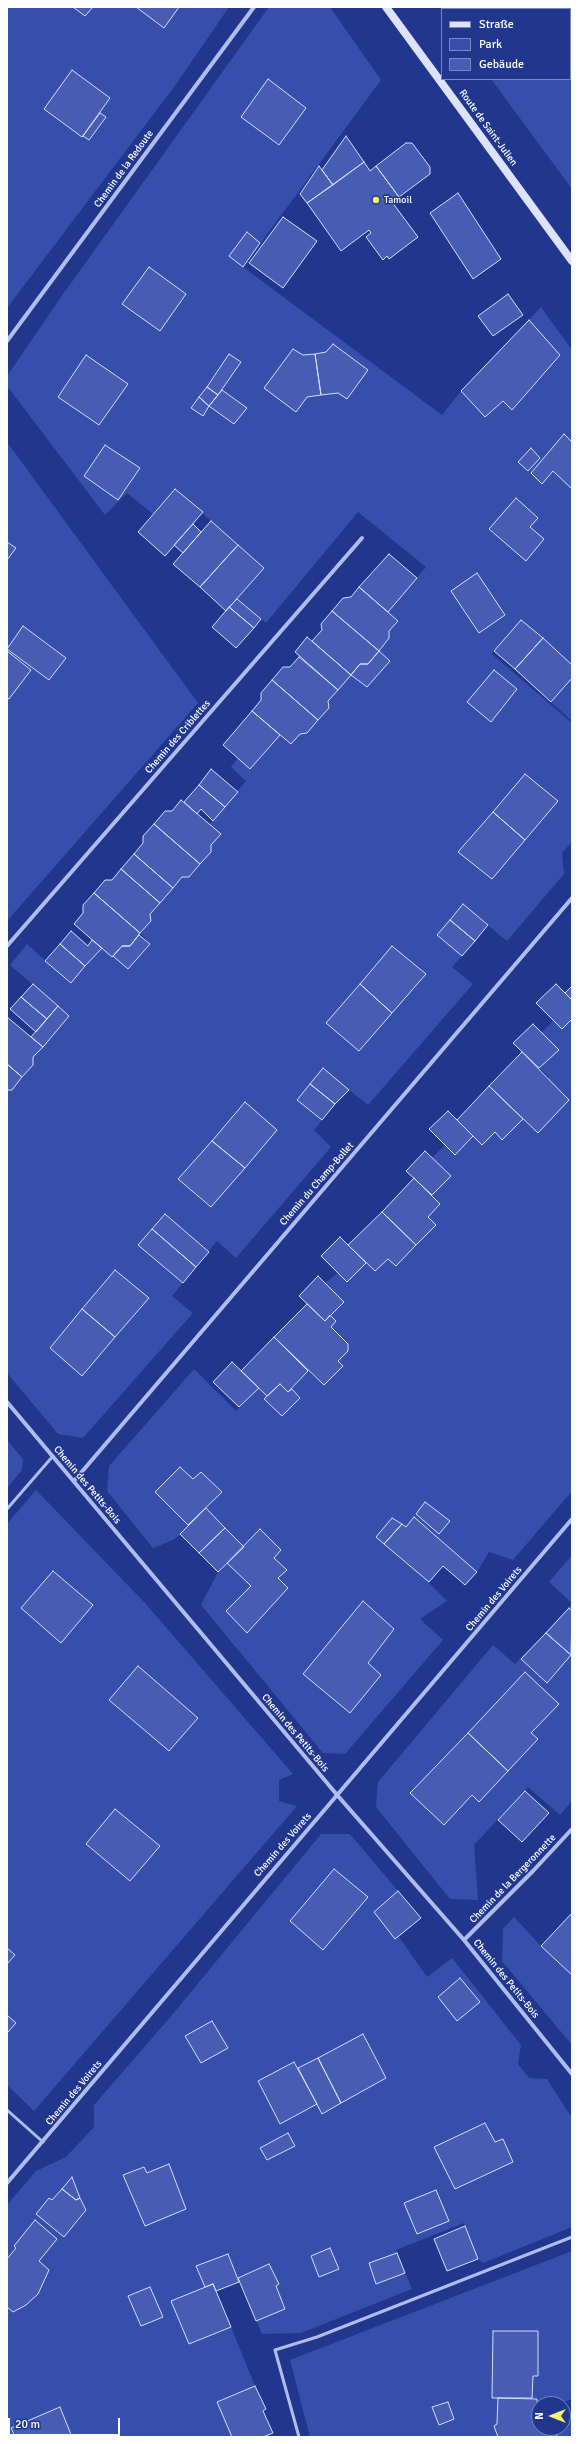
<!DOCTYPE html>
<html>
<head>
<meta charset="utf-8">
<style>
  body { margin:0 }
  #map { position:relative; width:579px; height:2444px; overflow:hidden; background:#21378e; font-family:Signika,sans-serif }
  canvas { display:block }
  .frame { position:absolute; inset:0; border:8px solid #fff; pointer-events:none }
  .legend { position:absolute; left:441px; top:8px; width:130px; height:72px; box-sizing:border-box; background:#21378e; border:1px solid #7a87bb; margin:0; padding:5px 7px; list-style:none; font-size:12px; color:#fff }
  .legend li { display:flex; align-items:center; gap:8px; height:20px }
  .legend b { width:20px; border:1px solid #7a87bb }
  .north { position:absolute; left:531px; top:2396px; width:40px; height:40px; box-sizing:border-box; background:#21378e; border:1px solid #7a87bb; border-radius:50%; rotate:270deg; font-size:11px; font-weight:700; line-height:16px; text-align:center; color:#fff }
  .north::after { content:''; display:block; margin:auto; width:14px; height:18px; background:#f8f172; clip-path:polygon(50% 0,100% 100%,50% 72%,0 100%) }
  .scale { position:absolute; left:8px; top:2418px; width:112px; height:18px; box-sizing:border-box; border:2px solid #fff; border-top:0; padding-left:5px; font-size:12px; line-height:14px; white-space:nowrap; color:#fff; -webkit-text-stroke:3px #21378e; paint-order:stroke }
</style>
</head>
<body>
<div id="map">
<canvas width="579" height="2444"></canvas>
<div class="frame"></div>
<ul class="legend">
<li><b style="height:5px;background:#dce2f9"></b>Straße</li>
<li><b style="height:11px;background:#354fab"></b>Park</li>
<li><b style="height:11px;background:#465db3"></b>Gebäude</li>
</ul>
<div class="north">N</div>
<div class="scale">20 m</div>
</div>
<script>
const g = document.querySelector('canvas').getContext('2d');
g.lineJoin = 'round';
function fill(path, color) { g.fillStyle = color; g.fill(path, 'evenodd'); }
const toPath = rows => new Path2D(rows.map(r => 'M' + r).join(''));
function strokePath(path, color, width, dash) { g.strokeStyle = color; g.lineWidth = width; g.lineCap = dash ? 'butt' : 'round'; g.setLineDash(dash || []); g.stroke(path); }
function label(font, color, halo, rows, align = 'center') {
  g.font = font + ' Signika,sans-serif'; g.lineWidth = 3; g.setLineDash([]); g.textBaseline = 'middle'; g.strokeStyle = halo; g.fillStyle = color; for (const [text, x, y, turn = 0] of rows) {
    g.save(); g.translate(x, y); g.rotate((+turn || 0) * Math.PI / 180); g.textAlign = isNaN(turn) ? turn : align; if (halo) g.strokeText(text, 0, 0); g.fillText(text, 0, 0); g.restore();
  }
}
fill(toPath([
  [7,7,229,7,177,83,7,308],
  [269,7,330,7,381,80,243,267,442,415,461,391,541,307,572,350,572,721,494,651,492,654,572,723,572,842,562,853,564,874,507,941,463,905,437,935,462,956,452,967,473,984,368,1105,323,1069,297,1100,322,1120,314,1130,331,1147,236,1258,217,1241,172,1296,193,1313,83,1438,58,1434,7,1373,7,1090,12,1090,33,1065,33,1057,69,1016,10,965,27,944,70,983,102,948,129,968,151,944,140,933,151,921,150,914,182,877,190,877,200,864,186,852,246,781,231,767,238,758,250,768,280,735,300,734,329,708,328,701,351,675,367,687,390,661,379,651,389,638,389,631,398,621,388,612,426,567,358,512,266,623,237,599,264,568,175,489,153,514,127,493,105,515,7,386,7,376,61,297],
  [440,7,572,7,572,189,491,79,570,79,570,9,442,10],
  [7,442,198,703,7,921],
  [572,1019,572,1491,513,1560,489,1552,477,1572,465,1585,443,1566,429,1583,447,1601,420,1619,443,1640,345,1754,323,1753,201,1605,218,1572,180,1535,173,1540,153,1548,107,1491,109,1466,194,1369,236,1411,259,1388,267,1396,264,1399,282,1416,300,1398,292,1389,308,1371,324,1385,342,1366,338,1361,348,1351,348,1344,331,1327,336,1321,330,1315,325,1283,338,1273,347,1282,366,1263,375,1271,388,1259,396,1266,436,1225,428,1217,440,1204,432,1195,451,1176,432,1158,445,1145,455,1155,473,1136,482,1144,495,1132,502,1140,523,1119,538,1133,569,1100,547,1079,549,1077,539,1068,559,1050,541,1033,554,1020,563,1029],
  [7,1440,23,1459,22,1470,7,1488],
  [36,1490,145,1603,293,1774,279,1780,279,1801,297,1806,34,2111,7,2085,7,1964,15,1955,7,1948,7,1524],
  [572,1555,572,1603,549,1582],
  [572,1604,572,1801,560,1815,528,1787,474,1845,478,1900,450,1899,376,1807,378,1782,493,1645,515,1664],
  [321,1834,350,1834,421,1918,399,1937,427,1977,452,1958,521,2045,518,2064,529,2078,547,2079,572,2118,572,2227,483,2263,478,2259,464,2223,396,2250,412,2289,301,2333,262,2334,228,2254,197,2266,205,2287,171,2301,190,2344,231,2327,255,2386,218,2402,232,2437,8,2437,7,2205,36,2171,66,2157,94,2127,94,2105,172,2015],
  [572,1913,572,2045,502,1961,503,1929,514,1917,541,1946],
  [572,2251,572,2399,558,2404,539,2404,539,2428,563,2428,563,2422,572,2418,572,2437,310,2437,290,2360]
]), '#354fab');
const building = toPath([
  [73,7,93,7,85,16,73,7],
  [136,7,179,7,164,28,136,7],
  [72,70,110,98,82,137,44,109,72,70],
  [268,79,306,108,279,145,241,117,268,79],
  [100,113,106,117,89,140,83,136,100,113],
  [346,136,364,162,333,185,322,170,346,136],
  [406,143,412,143,430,167,430,174,399,197,376,166,406,143],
  [364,162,370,171,376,166,399,197,392,202,418,237,389,259,387,256,383,260,366,237,371,233,369,230,341,251,307,203,364,162],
  [319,166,333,185,307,203,300,194,319,166],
  [458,193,501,259,473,279,430,213,458,193],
  [283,217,317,241,283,288,249,263,283,217],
  [247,232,260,243,243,267,229,256,247,232],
  [149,267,186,294,160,331,122,304,149,267],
  [508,294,523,315,493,336,478,316,508,294],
  [529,320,560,355,512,410,503,401,485,417,461,391,529,320],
  [333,344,368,370,347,399,338,393,321,395,315,354,326,352,333,344],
  [293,349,303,355,315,354,321,395,307,397,296,412,264,388,293,349],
  [229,354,241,362,218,395,207,387,229,354],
  [86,355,128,384,99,425,58,397,86,355],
  [207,387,218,395,209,406,199,397,207,387],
  [222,390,247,408,234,424,209,406,222,390],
  [199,397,209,406,203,416,191,408,199,397],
  [564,434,572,442,572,489,553,471,542,484,531,473,564,434],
  [105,445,140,468,118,500,84,476,105,445],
  [531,448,540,458,528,471,518,462,531,448],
  [175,489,203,512,165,556,138,532,175,489],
  [516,498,538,518,530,527,544,539,526,561,489,529,516,498],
  [211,521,238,545,200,587,173,564,211,521],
  [193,524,201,532,183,553,174,545,193,524],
  [7,542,16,548,7,560,7,542],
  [238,545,264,568,226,611,200,587,238,545],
  [389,554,417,578,388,612,359,587,389,554],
  [477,573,505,615,479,633,451,591,477,573],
  [359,587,398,621,389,631,389,638,379,651,332,611,343,598,351,597,359,587],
  [237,599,261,619,254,628,229,607,237,599],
  [229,607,254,628,236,648,212,627,229,607],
  [332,611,379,651,368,664,360,664,351,675,312,641,322,630,321,624,332,611],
  [521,620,543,638,515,669,494,651,521,620],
  [23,626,66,658,49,680,7,649,23,626],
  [307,637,351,675,338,690,295,652,307,637],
  [543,638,572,665,572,678,551,702,515,669,543,638],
  [7,651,31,670,9,699,7,698,7,651],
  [379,651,390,661,367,687,351,675,360,664,368,664,379,651],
  [299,657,338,690,328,701,329,708,318,720,272,680,283,667,290,667,299,657],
  [494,670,517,689,491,722,467,702,494,670],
  [272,680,318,720,307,733,300,734,291,744,252,711,261,700,261,693,272,680],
  [252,711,280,735,250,769,223,745,252,711],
  [211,769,238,792,225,807,199,785,211,769],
  [525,774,558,801,525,840,493,812,525,774],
  [199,785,225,807,213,821,201,809,197,814,184,802,199,785],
  [181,800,221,834,211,845,211,852,200,864,154,824,165,811,172,811,181,800],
  [493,812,525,840,492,879,458,852,493,812],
  [154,824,200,864,189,877,182,877,173,888,134,854,143,843,143,836,154,824],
  [134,854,173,888,160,903,121,869,134,854],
  [121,869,160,903,150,914,151,921,140,933,94,893,105,880,112,880,121,869],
  [94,893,140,933,130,946,122,946,112,957,74,924,83,913,83,905,94,893],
  [463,904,488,925,475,941,450,920,463,904],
  [450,920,475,941,462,956,437,935,450,920],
  [71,931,88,946,92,940,102,948,85,966,60,944,71,931],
  [139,935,150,944,128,969,113,956,122,946,130,946,139,935],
  [60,944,85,966,71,983,45,961,60,944],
  [392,946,426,974,392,1013,360,984,392,946],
  [33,984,58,1006,47,1019,21,997,33,984],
  [360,984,392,1013,359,1051,326,1023,360,984],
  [556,984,572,1000,572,1019,562,1029,536,1003,556,984],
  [572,986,572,1000,565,993,572,986],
  [21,997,47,1019,36,1032,10,1009,21,997],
  [58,1006,69,1016,43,1047,31,1037,58,1006],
  [7,1017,43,1047,33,1057,33,1065,22,1077,7,1064,7,1017],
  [533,1024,559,1050,539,1068,513,1043,533,1024],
  [522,1052,569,1100,538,1133,489,1086,522,1052],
  [7,1064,22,1077,12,1090,7,1090,7,1064],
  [323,1068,349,1090,335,1104,310,1084,323,1068],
  [310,1084,335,1104,322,1120,297,1100,310,1084],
  [489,1086,523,1119,502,1140,495,1132,482,1145,457,1120,489,1086],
  [245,1102,277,1130,245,1168,212,1141,245,1102],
  [448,1111,473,1136,455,1155,429,1129,448,1111],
  [212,1141,245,1168,211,1207,178,1179,212,1141],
  [425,1151,451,1176,432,1195,406,1171,425,1151],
  [414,1178,440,1204,428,1217,436,1225,416,1245,382,1212,414,1178],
  [382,1212,416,1245,396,1266,388,1259,375,1271,348,1245,382,1212],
  [165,1214,209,1252,196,1267,152,1229,165,1214],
  [152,1229,196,1267,183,1283,138,1245,152,1229],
  [340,1237,366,1263,347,1282,321,1256,340,1237],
  [115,1270,149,1298,115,1337,82,1309,115,1270],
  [318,1276,344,1302,325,1321,299,1296,318,1276],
  [307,1304,325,1321,330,1315,336,1321,331,1327,348,1344,348,1351,338,1361,343,1366,324,1385,274,1337,307,1304],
  [82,1309,115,1337,82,1376,50,1348,82,1309],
  [274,1337,308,1371,288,1392,280,1384,267,1396,241,1371,274,1337],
  [232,1362,259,1388,239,1407,213,1382,232,1362],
  [280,1384,288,1392,292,1389,300,1398,282,1416,264,1399,280,1384],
  [180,1467,193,1479,201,1472,222,1492,188,1525,155,1492,180,1467],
  [425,1502,450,1521,439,1534,416,1514,425,1502],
  [206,1508,225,1528,199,1553,180,1534,206,1508],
  [414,1517,477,1572,465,1585,443,1566,429,1582,384,1544,402,1524,406,1527,414,1517],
  [392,1518,402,1524,384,1544,376,1537,392,1518],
  [225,1528,244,1547,218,1572,199,1553,225,1528],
  [260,1529,281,1550,274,1558,287,1570,278,1578,288,1588,247,1633,226,1611,251,1586,227,1563,260,1529],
  [53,1571,93,1605,61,1643,21,1608,53,1571],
  [363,1601,394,1629,368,1663,381,1675,350,1713,303,1674,363,1601],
  [569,1608,572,1611,571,1655,546,1633,569,1608],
  [546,1633,571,1655,547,1683,521,1659,546,1633],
  [138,1666,198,1718,169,1751,109,1700,138,1666],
  [525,1672,559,1704,531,1733,538,1739,508,1771,468,1733,525,1672],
  [468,1733,508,1771,479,1802,472,1795,444,1825,410,1793,468,1733],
  [525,1791,549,1813,522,1842,498,1820,525,1791],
  [115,1809,160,1846,130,1881,86,1844,115,1809],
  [334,1869,368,1897,323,1950,290,1921,334,1869],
  [398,1891,421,1918,395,1939,374,1912,398,1891],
  [572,1913,572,1975,541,1946,572,1913],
  [7,1948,15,1955,7,1964,7,1948],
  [460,1978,480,2002,457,2021,438,1997,460,1978],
  [7,2015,16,2023,7,2033,7,2015],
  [212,2021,228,2048,201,2063,185,2036,212,2021],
  [363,2034,386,2078,341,2103,318,2058,363,2034],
  [318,2058,341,2103,322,2114,298,2068,318,2058],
  [294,2062,317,2104,280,2124,258,2081,294,2062],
  [485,2123,495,2142,503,2139,513,2162,455,2189,434,2147,485,2123],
  [288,2133,295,2146,267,2160,260,2148,288,2133],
  [169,2164,186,2209,145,2226,123,2175,144,2167,147,2173,169,2164],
  [72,2177,80,2198,76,2200,62,2189,72,2177],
  [62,2189,76,2200,80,2198,86,2210,64,2237,36,2214,49,2198,52,2200,62,2189],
  [436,2190,449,2221,417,2234,404,2203,436,2190],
  [35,2220,57,2239,39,2261,49,2270,38,2294,26,2305,13,2312,7,2307,7,2259,16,2248,14,2246,35,2220],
  [465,2226,478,2259,447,2271,434,2239,465,2226],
  [330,2248,339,2269,319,2277,311,2256,330,2248],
  [397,2253,405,2273,376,2284,369,2263,397,2253],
  [228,2254,239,2282,216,2291,213,2284,205,2287,196,2266,228,2254],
  [269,2264,279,2284,276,2286,285,2309,256,2321,238,2278,269,2264],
  [213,2284,231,2327,189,2344,171,2301,213,2284],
  [150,2287,163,2317,141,2326,128,2296,150,2287],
  [493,2331,538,2331,538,2376,533,2376,532,2398,492,2398,493,2331],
  [255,2386,266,2409,263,2411,273,2433,263,2437,232,2437,217,2402,255,2386],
  [498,2398,537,2399,539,2428,555,2428,557,2437,498,2437,494,2426,497,2424,498,2398],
  [448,2402,454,2419,439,2425,432,2407,448,2402],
  [60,2407,72,2437,15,2437,11,2428,60,2407]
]);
fill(building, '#465db3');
strokePath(building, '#d5ddf9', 1);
strokePath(toPath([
  [7,1509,53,1456],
  [7,2110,43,2142],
  [299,2437,275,2350,317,2337,572,2237]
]), '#b0bdec', 3);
strokePath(toPath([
  [7,341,254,7],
  [7,946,362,538],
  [7,1402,338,1796,464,1940,572,2074],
  [74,1481,572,898],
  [464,1940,533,1871,572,1829],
  [7,2183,572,1519]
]), '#b0bdec', 4);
strokePath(toPath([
  [386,7,572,261]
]), '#dce2f9', 8);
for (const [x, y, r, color] of [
  [376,200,4,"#f8f172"]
]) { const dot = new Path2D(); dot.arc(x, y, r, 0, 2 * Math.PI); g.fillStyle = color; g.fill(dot); strokePath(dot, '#21378e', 1.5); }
label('10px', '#fff', '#21378e', [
  ["Route de Saint-Julien",488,128,54],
  ["Chemin de la Redoute",124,169,-54],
  ["Chemin des Criblettes",178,737,-49],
  ["Chemin du Champ-Bollet",317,1184,-49],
  ["Chemin des Petits-Bois",87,1485,50],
  ["Chemin des Voirets",494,1599,-50],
  ["Chemin des Petits-Bois",295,1733,50],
  ["Chemin des Voirets",283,1845,-49],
  ["Chemin de la Bergeronnette",513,1879,-46],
  ["Chemin des Petits-Bois",506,1979,51],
  ["Chemin des Voirets",74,2093,-50]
]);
label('10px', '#fff', '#21378e', [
  ["Tamoil",384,200]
], 'left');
</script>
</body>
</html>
